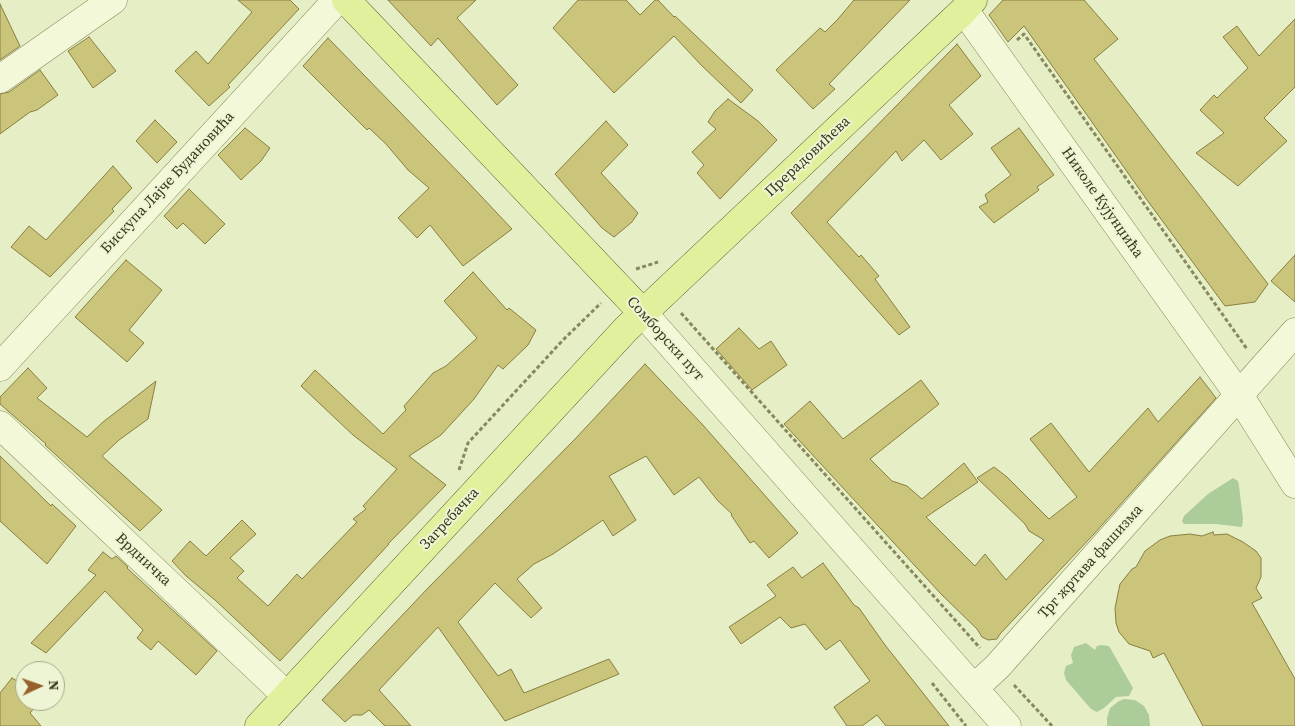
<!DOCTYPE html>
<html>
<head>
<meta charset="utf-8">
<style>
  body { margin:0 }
  #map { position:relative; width:1295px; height:726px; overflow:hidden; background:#e6eec5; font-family:"Source Serif 4",serif }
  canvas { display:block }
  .north { position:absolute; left:15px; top:661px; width:50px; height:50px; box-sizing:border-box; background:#eef5d4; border:1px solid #a5a98c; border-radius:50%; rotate:87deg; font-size:14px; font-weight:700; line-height:20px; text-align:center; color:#38381f }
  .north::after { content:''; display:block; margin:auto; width:18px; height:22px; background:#96602c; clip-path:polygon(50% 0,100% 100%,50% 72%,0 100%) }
</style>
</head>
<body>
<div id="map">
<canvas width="1295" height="726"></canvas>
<div class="north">N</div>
</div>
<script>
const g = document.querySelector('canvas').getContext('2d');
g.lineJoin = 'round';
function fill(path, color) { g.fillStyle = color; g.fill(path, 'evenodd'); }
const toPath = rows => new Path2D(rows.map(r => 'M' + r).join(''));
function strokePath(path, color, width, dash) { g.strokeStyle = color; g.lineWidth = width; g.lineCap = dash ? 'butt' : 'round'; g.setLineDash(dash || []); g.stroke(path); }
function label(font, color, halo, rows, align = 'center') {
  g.font = font + ' "Source Serif 4",serif'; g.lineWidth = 4; g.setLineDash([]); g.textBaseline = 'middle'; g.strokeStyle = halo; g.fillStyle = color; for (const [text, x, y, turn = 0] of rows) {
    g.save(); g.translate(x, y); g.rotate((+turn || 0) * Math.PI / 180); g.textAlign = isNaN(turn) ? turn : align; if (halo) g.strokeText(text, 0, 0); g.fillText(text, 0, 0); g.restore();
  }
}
fill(toPath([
  [1233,478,1238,481,1239,486,1243,519,1242,527,1216,524,1184,524,1182,521,1184,516,1208,494],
  [1086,643,1095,650,1097,646,1101,645,1109,646,1133,688,1129,696,1116,697,1104,708,1097,712,1091,709,1066,680,1064,673,1066,666,1073,663,1071,655,1074,647],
  [1124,699,1135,700,1144,706,1149,715,1150,726,1107,726,1107,718,1110,708,1119,701]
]), '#accc99');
const building = toPath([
  [238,0,290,0,299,9,228,85,230,87,209,106,175,71,196,51,208,64,252,12,238,0],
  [388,0,476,0,457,18,518,85,497,105,438,38,431,46,388,0],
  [578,0,626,0,640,15,655,0,658,0,674,17,675,16,753,90,741,103,701,65,674,36,614,93,553,28,578,0],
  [854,0,910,0,829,84,835,89,813,109,776,70,820,28,825,32,838,19,854,0],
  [1003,0,1084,0,1118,39,1094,59,1268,284,1255,302,1225,306,1147,200,1024,26,1008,42,989,15,1003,0],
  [0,4,20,46,0,60,0,4],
  [1295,19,1295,87,1264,118,1287,141,1238,186,1196,153,1224,133,1200,110,1214,95,1217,98,1248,68,1223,37,1237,26,1259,56,1295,19],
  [89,37,116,71,93,88,68,51,89,37],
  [328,38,464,178,512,229,463,266,430,225,417,238,398,218,429,188,408,170,386,144,369,128,367,130,303,66,328,38],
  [957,44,981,76,949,105,973,134,941,160,924,140,902,161,896,151,827,222,859,257,861,255,879,276,875,279,910,327,899,335,791,213,957,44],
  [40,70,58,95,37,110,30,112,0,134,0,94,9,92,40,70],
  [728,99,758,121,777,140,720,199,697,173,704,165,692,152,716,129,708,122,715,111,728,99],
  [155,120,177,142,157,163,136,141,155,120],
  [606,121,628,145,601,173,638,213,632,222,614,237,602,228,555,174,606,121],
  [245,128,270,148,261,161,241,180,218,155,245,128],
  [1019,128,1054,175,1037,187,1039,190,994,223,979,207,988,202,985,195,1011,175,991,148,1019,128],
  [113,166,132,188,112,209,114,211,50,277,11,247,29,226,46,240,113,166],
  [189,189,225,224,205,244,183,223,177,229,164,216,189,189],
  [1295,255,1295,302,1271,281,1295,255],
  [126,260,162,290,129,330,144,343,127,362,75,317,126,260],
  [473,272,507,310,509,308,536,330,528,345,503,369,498,365,474,399,441,435,409,456,446,485,388,544,389,544,339,598,280,661,215,600,186,576,172,561,190,541,206,556,242,520,256,534,230,558,244,571,237,578,268,606,297,574,302,579,357,522,353,519,366,509,363,506,397,469,353,435,301,386,315,370,383,434,406,410,404,406,433,373,446,366,477,338,444,301,473,272],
  [739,328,759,349,771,341,787,365,752,390,716,349,739,328],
  [645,364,702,424,798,533,769,558,754,541,750,543,731,515,732,514,718,501,699,477,674,495,646,456,609,476,636,520,613,536,603,520,553,554,534,564,517,579,542,608,531,618,495,583,458,622,498,676,511,669,524,693,609,659,619,674,505,721,438,627,379,690,411,726,385,726,369,710,362,715,353,715,345,722,322,700,428,588,576,438,645,364],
  [28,368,47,388,37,398,87,437,103,422,156,381,148,419,119,440,102,456,162,510,140,531,45,445,46,444,0,404,0,397,28,368],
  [1200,377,1216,398,1093,535,1000,634,997,639,988,640,982,637,977,629,941,594,784,424,810,401,843,439,921,380,939,404,870,459,892,481,907,486,922,499,964,463,978,482,926,517,975,566,985,554,1006,580,1044,540,1029,531,1025,524,977,478,994,467,1007,477,1049,519,1077,497,1030,439,1051,423,1089,472,1148,408,1158,422,1200,377],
  [0,456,51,506,52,504,76,526,47,564,0,521,0,456],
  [1213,532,1214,535,1227,534,1243,542,1256,551,1261,558,1261,577,1256,588,1262,598,1252,603,1295,679,1295,726,1203,726,1164,653,1153,658,1150,651,1129,644,1119,632,1116,623,1115,608,1120,584,1132,569,1136,567,1145,551,1160,540,1170,536,1190,534,1202,536,1213,532],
  [103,552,112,559,116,556,128,567,127,568,217,651,196,675,158,641,151,650,137,638,143,630,105,591,46,653,31,643,96,575,88,570,103,552],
  [823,563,854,605,859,608,885,645,949,726,886,726,877,715,862,726,847,726,834,707,870,681,840,640,826,650,805,624,791,628,780,617,741,644,729,627,776,596,767,585,793,567,802,578,823,563],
  [12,678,25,686,25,701,40,701,30,713,41,726,0,726,0,693,12,678]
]);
fill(building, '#cbc47b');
strokePath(building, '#877f41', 1);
const minor = toPath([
  [964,10,1239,395,1295,484],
  [0,79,113,0],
  [643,313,1007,726],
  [0,367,337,0],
  [0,425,286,695],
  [974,688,997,667,1295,332]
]);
const major = toPath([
  [346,0,643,313],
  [259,726,626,329,964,10,973,0]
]);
strokePath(minor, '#87885b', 29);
strokePath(major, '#56552f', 29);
strokePath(toPath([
  [1017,40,1024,34,1247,349],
  [636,269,658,262],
  [681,313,980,648],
  [459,470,468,443,563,340,601,303],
  [932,683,966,726],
  [1014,685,1052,726]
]), '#87885b', 3, [4, 2.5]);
strokePath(minor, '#f2f8d8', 28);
strokePath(major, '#e1f09d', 28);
label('15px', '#38381f', '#eef5d4', [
  ["Прерадовићева",808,157,-43],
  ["Бискупа Лајче Будановића",168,183,-47],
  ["Николе Кујунџића",1102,203,55],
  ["Сомборски пут",665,339,48],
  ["Загребачка",450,519,-47],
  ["Врдничка",143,560,43],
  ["Трг жртава фашизма",1091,562,-48]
]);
</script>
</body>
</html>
